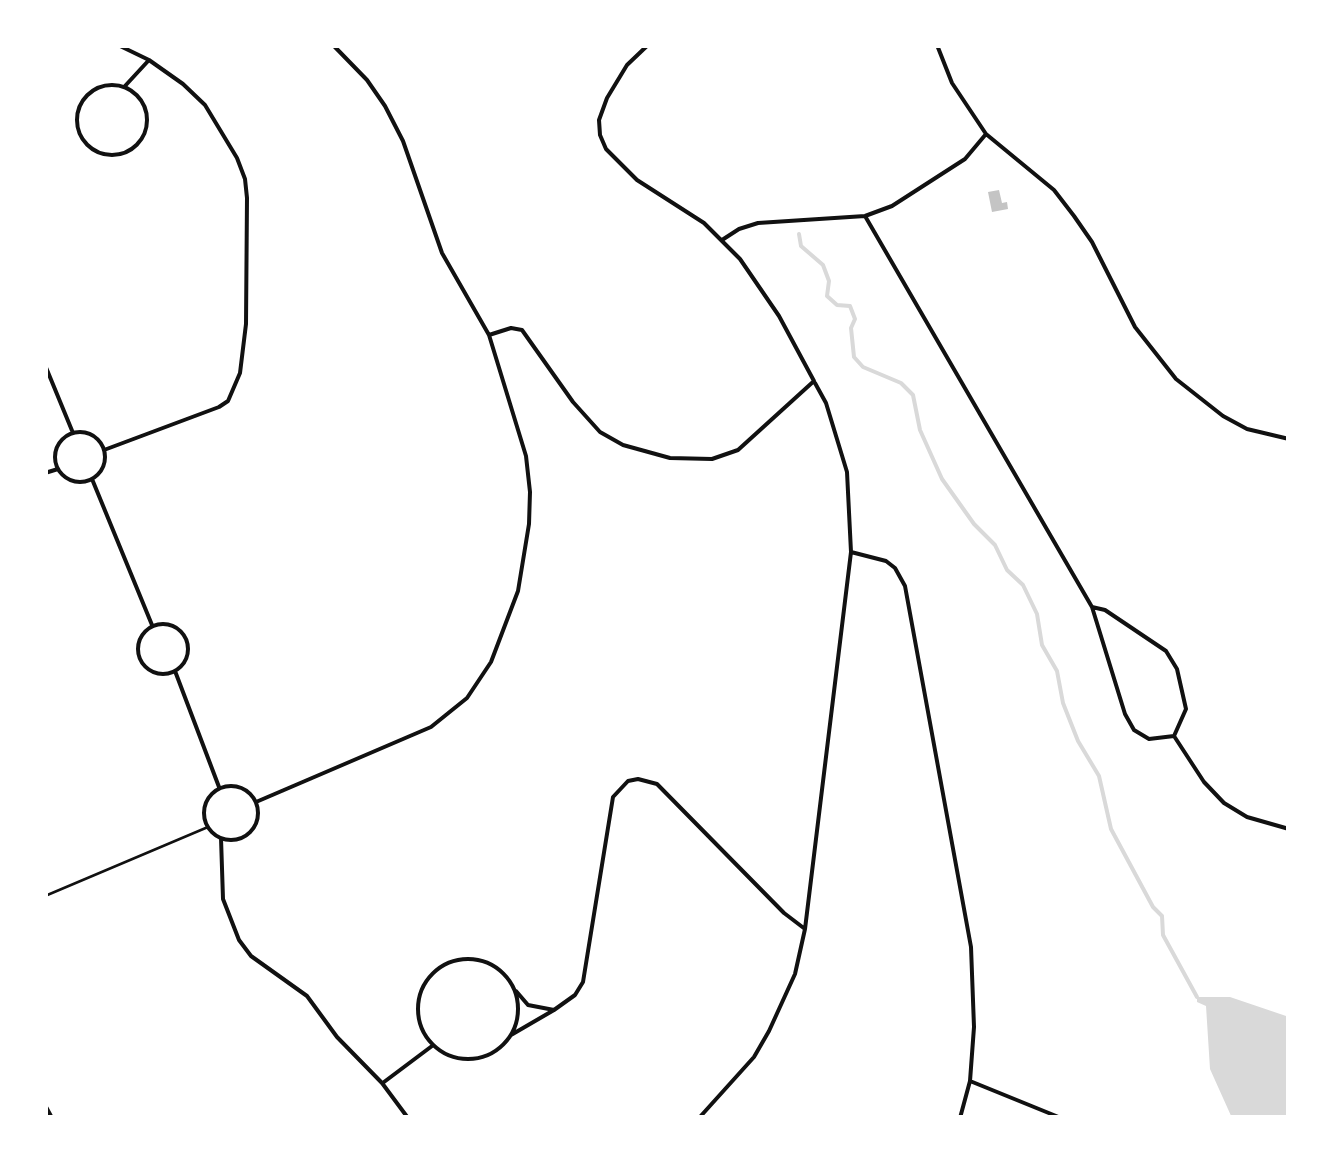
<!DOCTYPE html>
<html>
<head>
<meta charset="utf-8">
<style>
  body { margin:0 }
  #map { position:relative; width:1334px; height:1163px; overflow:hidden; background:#fff; font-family:"Titillium Web",sans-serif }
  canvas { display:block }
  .frame { position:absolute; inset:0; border:48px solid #fff; pointer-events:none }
</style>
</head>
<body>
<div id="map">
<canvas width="1334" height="1163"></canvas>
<div class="frame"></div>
</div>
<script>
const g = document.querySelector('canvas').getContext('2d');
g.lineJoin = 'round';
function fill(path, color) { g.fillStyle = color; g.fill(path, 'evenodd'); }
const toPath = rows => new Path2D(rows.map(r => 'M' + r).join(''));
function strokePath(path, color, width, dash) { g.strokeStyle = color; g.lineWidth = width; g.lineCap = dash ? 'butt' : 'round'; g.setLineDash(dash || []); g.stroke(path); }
fill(toPath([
  [1197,997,1230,997,1289,1017,1289,1118,1232,1118,1210,1069,1206,1006,1197,1002]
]), '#d9d9d9');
strokePath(toPath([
  [799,234,801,246,823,265,829,281,827,296,837,305,850,306,855,319,851,328,854,357,863,367,901,383,913,395,920,430,942,479,974,524,995,545,1007,570,1023,585,1037,614,1042,645,1057,671,1063,703,1078,741,1099,776,1111,829,1153,907,1162,916,1163,935,1197,997]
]), '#d9d9d9', 4);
fill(toPath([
  [999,190,1002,203,1007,202,1008,209,992,212,988,192]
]), '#c4c4c4');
strokePath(toPath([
  [45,896,208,827]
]), '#111', 2.5);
strokePath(toPath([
  [118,45,149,60],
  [333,45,367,80,385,106,403,141,442,253,489,335],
  [937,45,952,83,986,134],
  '77 120a35 35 0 1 1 70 0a35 35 0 1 1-70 0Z',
  [865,216,1092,607,1125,714,1134,730,1149,739,1174,736,1204,782,1224,803,1247,817,1289,829],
  [722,240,739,229,758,223,865,216,892,206,965,159,986,134,1054,190,1074,216,1092,242,1135,327,1176,379,1223,416,1247,429,1289,439],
  [45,365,73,433],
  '55 457a25 25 0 1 1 50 0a25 25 0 1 1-50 0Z',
  [104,450,219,407,228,401,240,373,246,324,247,198,245,179,237,158,205,105,183,84,149,60,125,86],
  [45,473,58,469],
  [92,479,152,625],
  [851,552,886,561,895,568,905,586,971,947,974,1027,970,1081,960,1118],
  [1092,607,1105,610,1166,651,1177,669,1186,709,1174,736],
  '138 649a25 25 0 1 1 50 0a25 25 0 1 1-50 0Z',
  [175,671,219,787],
  '204 813a27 27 0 1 1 54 0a27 27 0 1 1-54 0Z',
  [256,802,431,727,467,698,491,662,518,591,529,524,530,492,526,456,489,335,511,328,522,330,573,402,600,432,623,445,670,458,712,459,738,450,814,381,779,316,740,259,704,223,637,180,606,149,600,135,599,120,607,98,627,65,648,45],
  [221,838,223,899,239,940,251,956,307,996,337,1037,382,1083,408,1118],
  [805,929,851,552,847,472,826,403,815,383],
  '418 1009a50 50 0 1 1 100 0a50 50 0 1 1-100 0Z',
  [516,991,528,1005,554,1010,575,995,583,982,613,797,628,781,638,779,657,784,784,913,805,929,795,974,769,1031,754,1057,699,1118],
  [511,1035,554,1010],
  [970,1081,1061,1118],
  [384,1082,432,1046],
  [45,1105,52,1118]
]), '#111', 4);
</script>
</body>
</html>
